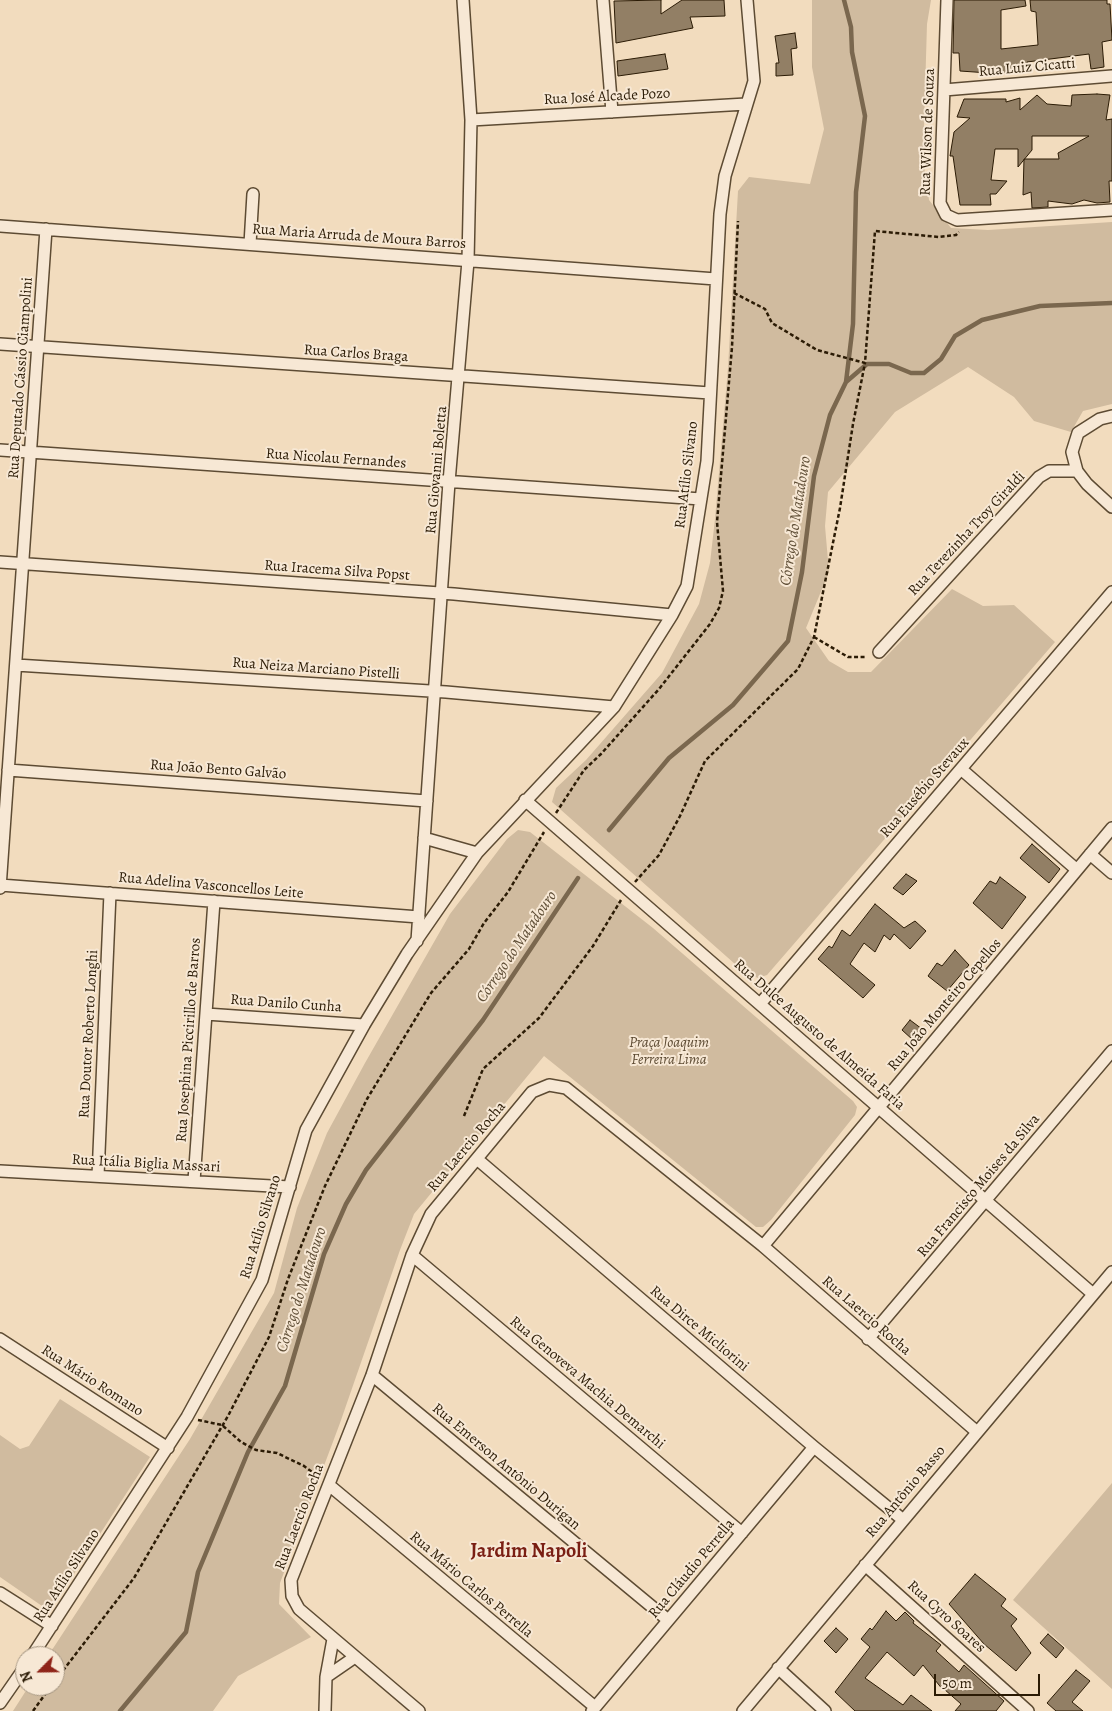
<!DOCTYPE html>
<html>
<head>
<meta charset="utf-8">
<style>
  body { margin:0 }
  #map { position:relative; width:1112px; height:1711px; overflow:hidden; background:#f2dcbe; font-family:Alegreya,serif }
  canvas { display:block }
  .north { position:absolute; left:15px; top:1646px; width:50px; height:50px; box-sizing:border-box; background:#f7e8d5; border:1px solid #a59682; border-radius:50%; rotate:247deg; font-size:14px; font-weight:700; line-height:20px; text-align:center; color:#2b1b05 }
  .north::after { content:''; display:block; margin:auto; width:18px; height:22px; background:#8f2418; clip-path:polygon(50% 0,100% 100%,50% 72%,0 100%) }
  .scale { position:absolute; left:934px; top:1674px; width:106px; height:22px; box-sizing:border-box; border:2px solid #2b1b05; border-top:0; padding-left:6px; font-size:15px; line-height:18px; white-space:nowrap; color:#2b1b05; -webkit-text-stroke:4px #f7e8d5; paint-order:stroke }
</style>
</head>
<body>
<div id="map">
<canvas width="1112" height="1711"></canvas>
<div class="north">N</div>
<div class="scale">50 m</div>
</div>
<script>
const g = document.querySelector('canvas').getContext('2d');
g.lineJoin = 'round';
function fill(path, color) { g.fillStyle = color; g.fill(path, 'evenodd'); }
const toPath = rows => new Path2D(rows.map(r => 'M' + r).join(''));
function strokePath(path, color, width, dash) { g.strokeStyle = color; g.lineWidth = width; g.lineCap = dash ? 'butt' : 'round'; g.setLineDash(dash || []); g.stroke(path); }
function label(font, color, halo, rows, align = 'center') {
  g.font = font + ' Alegreya,serif'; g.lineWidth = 4; g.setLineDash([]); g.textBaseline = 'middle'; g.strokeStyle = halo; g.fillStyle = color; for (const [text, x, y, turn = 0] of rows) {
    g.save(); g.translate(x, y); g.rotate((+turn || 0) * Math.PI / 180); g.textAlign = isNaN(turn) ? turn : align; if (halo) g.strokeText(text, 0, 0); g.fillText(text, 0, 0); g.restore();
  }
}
fill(toPath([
  [812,0,931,0,927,24,923,159,929,200,951,228,988,230,1112,222,1112,404,1083,411,1071,432,1034,421,1014,397,968,367,895,412,828,492,825,526,829,572,806,628,829,661,848,672,871,672,952,589,983,606,1014,605,1055,642,767,975,758,978,744,972,552,802,556,788,586,760,662,673,699,604,710,563,715,519,728,368,738,191,749,177,810,184,824,129,812,67],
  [518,830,530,832,653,928,853,1101,857,1107,855,1115,771,1220,763,1227,756,1227,544,1056,414,1214,400,1250,340,1423,280,1583,279,1604,311,1637,238,1676,213,1711,13,1711,29,1686,55,1686,55,1656,48,1656,190,1439,274,1293,297,1208,327,1133,365,1063,450,914,507,839],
  [60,1399,150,1457,57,1600,51,1605,42,1606,0,1577,0,1435,20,1449,29,1446],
  [1112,1483,1112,1689,1013,1600]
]), '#d0bb9f');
strokePath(toPath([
  [846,382,867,364,889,364,911,373,924,373,941,359,955,336,982,320,1040,306,1112,303],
  [609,830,669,758,733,705,788,641,802,572,814,476,830,415,846,382,853,324,856,192,865,116,852,52,851,27,844,0],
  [120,1711,186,1632,198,1572,248,1452,285,1386,324,1254,346,1204,366,1170,483,1020,578,878]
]), '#7a674e', 4.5);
const building = toPath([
  [661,0,661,14,682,0,724,0,725,16,690,17,693,28,616,43,614,1,661,0],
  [954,0,1025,0,1026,6,1001,10,1001,49,1038,45,1036,12,1031,11,1030,0,1107,0,1107,4,1110,4,1112,40,1102,42,1104,67,1091,69,1089,54,1027,62,1028,72,989,73,960,71,959,53,953,53,954,0],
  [795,33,797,48,791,49,793,75,776,76,776,63,779,63,775,36,795,33],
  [665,54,668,69,618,76,617,61,665,54],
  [1097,94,1110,95,1106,120,1112,119,1112,181,1109,181,1110,202,1097,203,1084,200,1072,204,1048,201,1048,207,1032,208,1031,192,1023,195,1024,159,1059,159,1058,153,1089,136,1032,136,1032,150,1018,167,1018,149,995,149,991,180,1007,181,996,194,990,194,991,205,960,205,953,156,950,156,954,132,970,118,957,117,964,99,1006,99,1006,102,1020,98,1020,110,1037,95,1047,104,1071,106,1072,95,1097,94],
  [1032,844,1060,869,1049,883,1020,858,1032,844],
  [906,874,917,881,903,895,893,888,906,874],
  [1000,877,1026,897,1002,929,973,903,990,881,996,884,1000,877],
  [875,904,904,928,915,921,926,931,910,949,894,934,890,940,884,935,875,952,864,943,850,964,875,985,863,998,818,959,829,946,832,948,842,930,850,936,875,904],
  [955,950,969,965,947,991,928,976,937,963,942,966,955,950],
  [910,1020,922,1029,913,1040,902,1030,910,1020],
  [975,1574,1006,1599,1001,1606,1017,1619,1011,1626,1031,1653,1016,1671,984,1644,949,1604,975,1574],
  [886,1611,896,1621,905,1612,914,1621,913,1623,941,1645,936,1651,959,1672,964,1665,1004,1701,996,1711,955,1711,961,1704,944,1689,943,1690,923,1665,914,1676,887,1652,865,1678,903,1705,911,1695,932,1711,855,1711,835,1692,870,1647,861,1639,870,1628,872,1630,886,1611],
  [836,1628,848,1639,836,1653,824,1641,836,1628],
  [1048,1634,1064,1648,1056,1658,1040,1643,1048,1634],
  [1076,1670,1090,1681,1072,1702,1083,1711,1056,1711,1047,1703,1076,1670]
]);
fill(building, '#927f65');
strokePath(building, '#2b1b05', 1);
const street = toPath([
  [603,0,612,112],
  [947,0,940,203,946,215,957,220,1112,210],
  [944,90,1112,76],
  [471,120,746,104],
  [0,226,716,279],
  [250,244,253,194],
  [0,344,710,393],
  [1112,416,1100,419,1078,433,1072,452,1077,471,1087,484,1112,507],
  [0,450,701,499],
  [0,562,454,594,672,615],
  [879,652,1039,477,1049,471,1077,471],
  [16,665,446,692,614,707],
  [961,769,1077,870],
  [8,770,427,801],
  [525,800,1093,1294],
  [424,838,477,853],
  [1090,854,1112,873],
  [0,885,419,917],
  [0,888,46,229],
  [417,941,449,482,468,261,471,120,463,0],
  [760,1004,1112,592],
  [206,1014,364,1025],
  [477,1159,814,1447,902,1519],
  [0,1171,290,1187],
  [98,1176,110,893],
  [194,1181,214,901],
  [763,1246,1112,828],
  [412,1255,742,1533],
  [0,1339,168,1448],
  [868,1339,1112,1051],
  [372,1375,668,1620],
  [329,1485,595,1707],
  [865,1565,1028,1711],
  [0,1593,52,1626],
  [32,1656,187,1417,262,1280,306,1130,364,1025,407,954,477,853,614,707,672,615,687,586,707,461,720,214,725,176,754,81,747,0],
  [778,1668,825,1711],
  [326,1677,355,1657],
  [0,1703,25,1667],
  [325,1711,326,1677,333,1639],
  [419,1711,299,1609,292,1596,291,1580,372,1375,412,1255,431,1214,532,1092,549,1085,566,1088,763,1246,977,1432],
  [592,1711,814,1447],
  [743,1711,1112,1272]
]);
strokePath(street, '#5d4b33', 14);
strokePath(toPath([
  [734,293,765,309,772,323,817,350,865,363,875,231,939,237,956,235,959,232],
  [814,637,848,657,867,657],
  [556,813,584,770,601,754,659,689,710,624,719,608,723,591,717,522,732,347,738,221],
  [635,882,659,855,680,816,705,761,798,669,814,637,840,508,853,424,865,363],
  [464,1116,483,1069,539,1018,593,946,621,900],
  [198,1420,222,1425,241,1442,256,1450,277,1453,304,1466,319,1477],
  [55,1681,134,1578,228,1416,269,1337,288,1279,325,1186,367,1099,431,993,469,949,484,923,508,892,544,832],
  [33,1711,51,1686]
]), '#2b1b05', 2.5, [4, 2.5]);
strokePath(street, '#f7e8d5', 11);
label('15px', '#2b1b05', '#f7e8d5', [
  ["Rua Luiz Cicatti",1027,68,-5],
  ["Rua José Alcade Pozo",607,97,-3],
  ["Rua Wilson de Souza",928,132,-88],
  ["Rua Maria Arruda de Moura Barros",359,237,4],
  ["Rua Carlos Braga",356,354,4],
  ["Rua Deputado Cássio Ciampolini",21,378,-86],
  ["Rua Nicolau Fernandes",336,459,4],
  ["Rua Giovanni Boletta",437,470,-85],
  ["Rua Atílio Silvano",687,475,-83],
  ["Rua Terezinha Troy Giraldi",967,534,-47],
  ["Rua Iracema Silva Popst",337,571,4],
  ["Rua Neiza Marciano Pistelli",316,669,4],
  ["Rua João Bento Galvão",218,770,4],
  ["Rua Eusébio Stevaux",925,788,-49],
  ["Rua Adelina Vasconcellos Leite",211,886,5],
  ["Rua Danilo Cunha",286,1004,4],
  ["Rua João Monteiro Cepellos",945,1005,-50],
  ["Rua Doutor Roberto Longhi",89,1034,-87],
  ["Rua Dulce Augusto de Almeida Faria",819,1035,41],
  ["Rua Josephina Piccirillo de Barros",189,1040,-86],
  ["Rua Laercio Rocha",467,1147,-50],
  ["Rua Itália Biglia Massari",146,1164,3],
  ["Rua Francisco Moises da Silva",979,1186,-50],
  ["Rua Atílio Silvano",261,1227,-73],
  ["Rua Laercio Rocha",866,1316,41],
  ["Rua Dirce Micliorini",699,1329,40],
  ["Rua Mário Romano",92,1381,33],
  ["Rua Genoveva Machia Demarchi",587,1383,40],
  ["Rua Emerson Antônio Durigan",506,1467,40],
  ["Rua Antônio Basso",906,1492,-50],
  ["Rua Laercio Rocha",300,1517,-69],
  ["Rua Cláudio Perrella",692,1569,-50],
  ["Rua Atílio Silvano",67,1576,-57],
  ["Rua Mário Carlos Perrella",471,1585,40],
  ["Rua Cyro Soares",946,1617,42]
]);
label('italic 15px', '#5d4b33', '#f7e8d5', [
  ["Praça Joaquim",669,1043],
  ["Ferreira Lima",669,1060]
]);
label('italic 16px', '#5f4e36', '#f7e8d5', [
  ["Córrego do Matadouro",796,521,-81],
  ["Córrego do Matadouro",517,947,-56],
  ["Córrego do Matadouro",302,1290,-72]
]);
label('bold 20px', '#7a1f14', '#f7e8d5', [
  ["Jardim Napoli",529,1552]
]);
</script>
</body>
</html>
